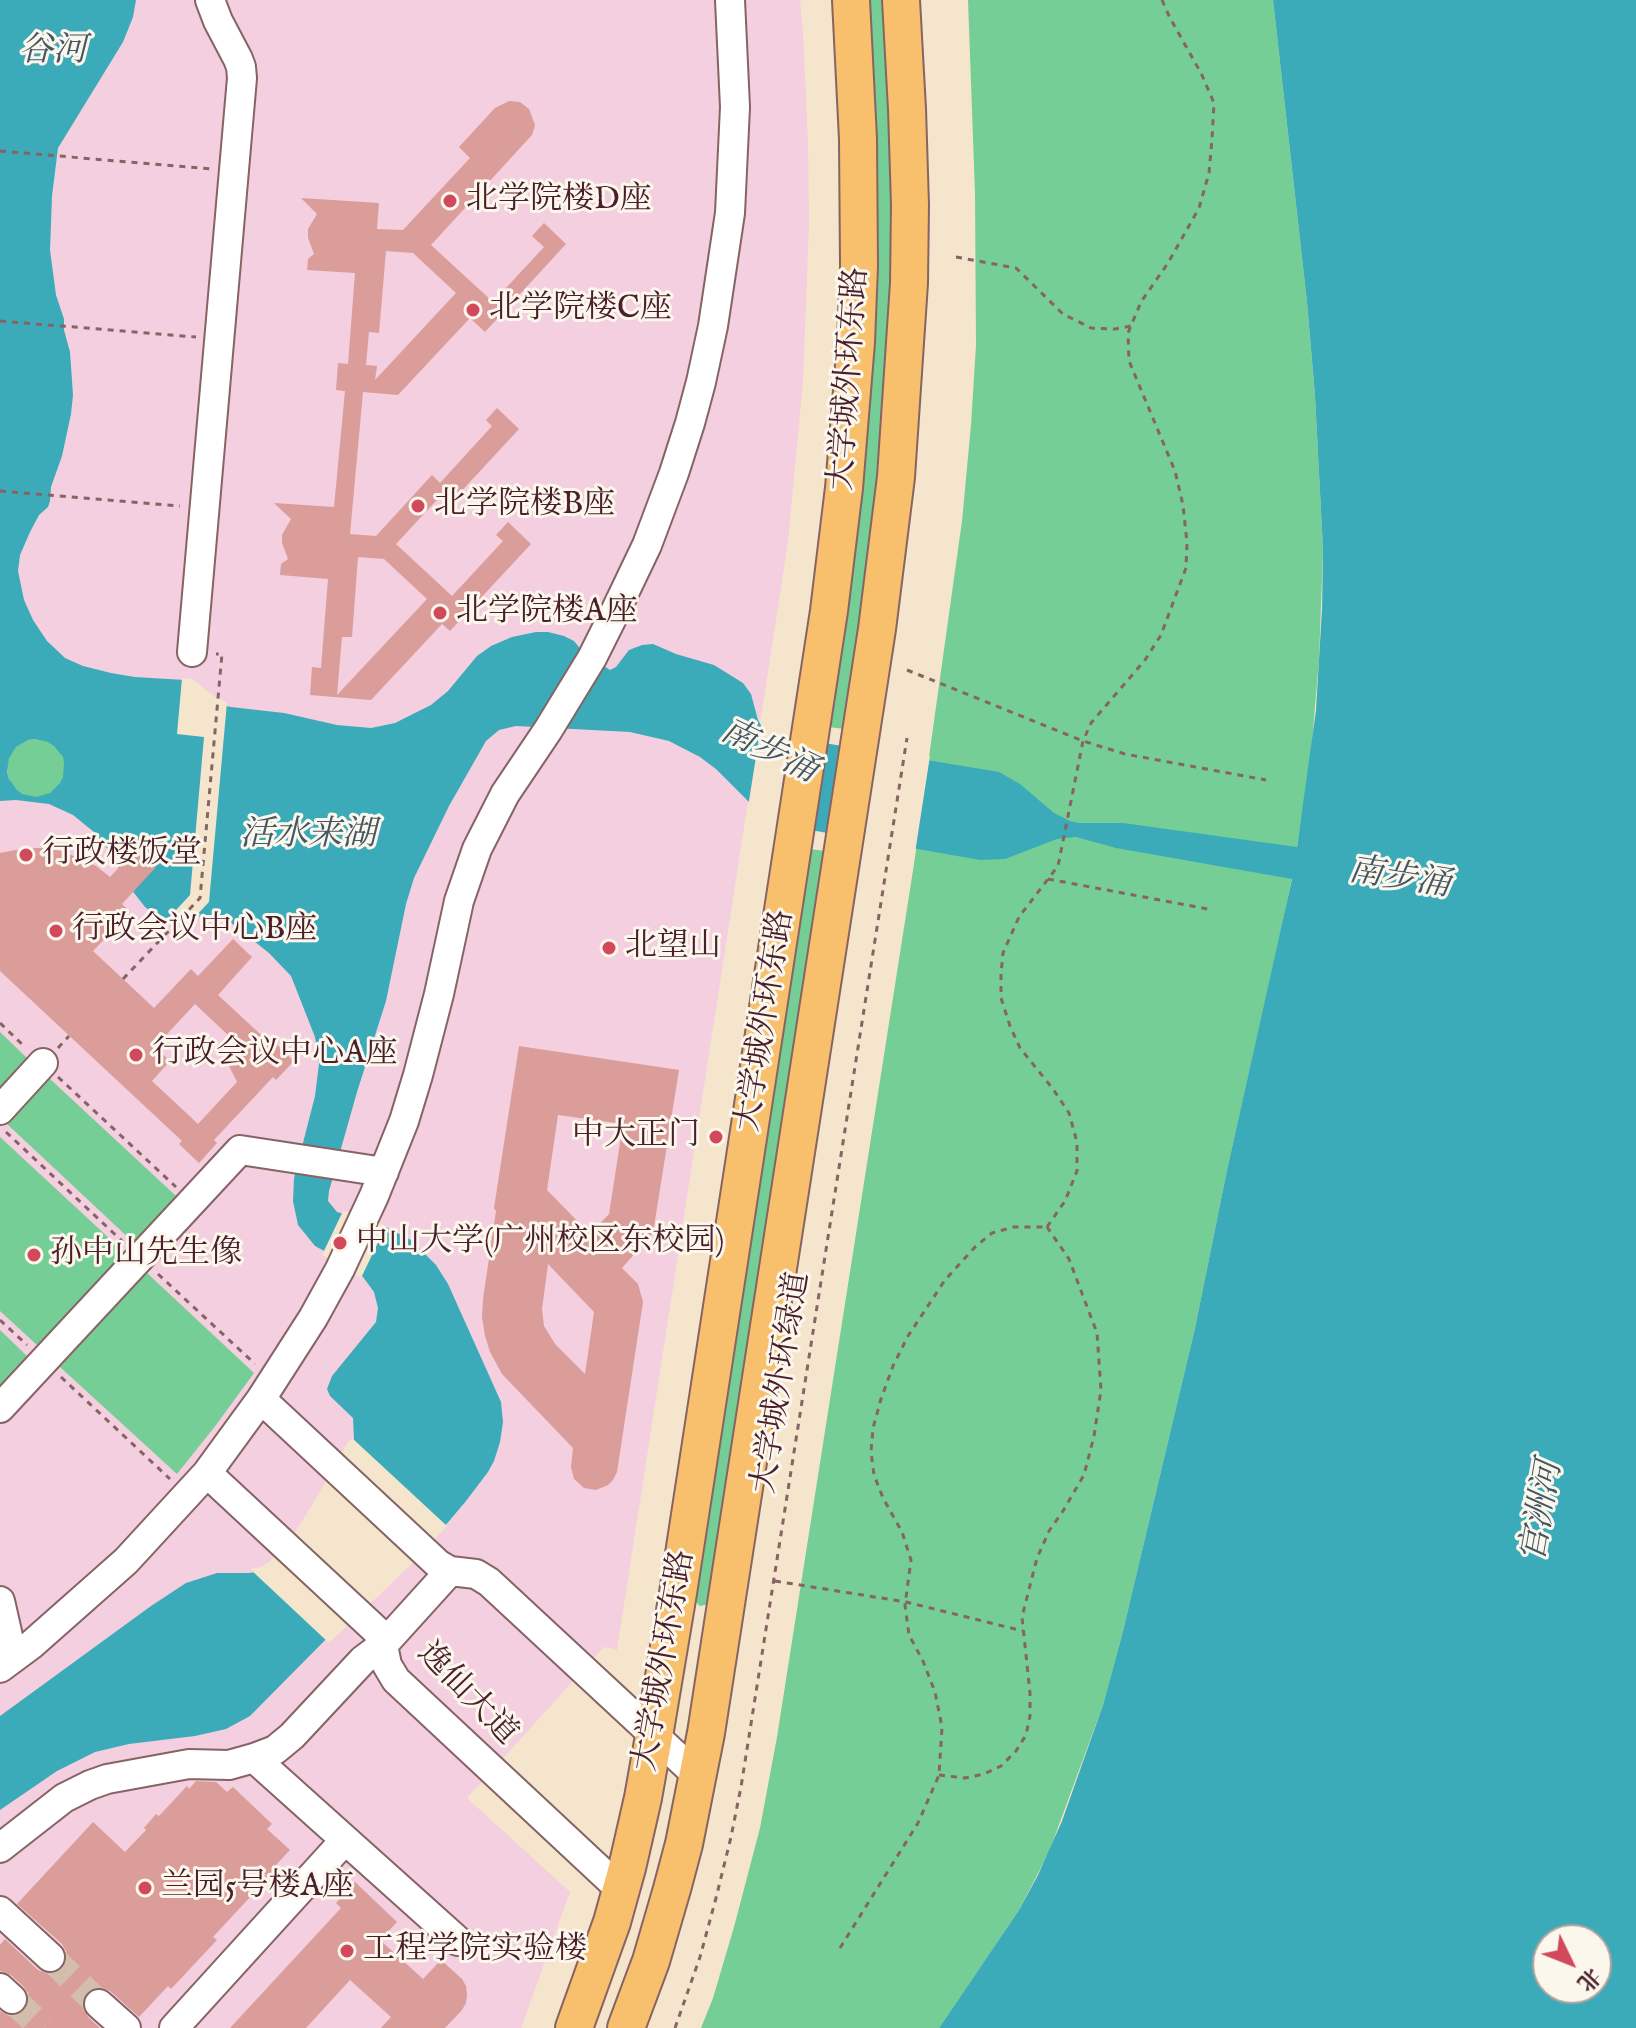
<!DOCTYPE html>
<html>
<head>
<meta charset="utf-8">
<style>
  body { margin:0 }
  #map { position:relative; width:1636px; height:2028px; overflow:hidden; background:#f5e5cc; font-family:"IM FELL English","Noto Serif SC",serif }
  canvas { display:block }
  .north { position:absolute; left:1532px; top:1924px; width:80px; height:80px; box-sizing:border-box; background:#fbf7ec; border:2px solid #b4a19f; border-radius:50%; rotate:133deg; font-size:22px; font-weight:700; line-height:32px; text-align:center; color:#4a1f2b }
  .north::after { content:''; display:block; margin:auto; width:28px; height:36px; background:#d1495b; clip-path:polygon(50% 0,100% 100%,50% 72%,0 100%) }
</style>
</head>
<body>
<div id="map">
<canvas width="1636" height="2028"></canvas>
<div class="north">北</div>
</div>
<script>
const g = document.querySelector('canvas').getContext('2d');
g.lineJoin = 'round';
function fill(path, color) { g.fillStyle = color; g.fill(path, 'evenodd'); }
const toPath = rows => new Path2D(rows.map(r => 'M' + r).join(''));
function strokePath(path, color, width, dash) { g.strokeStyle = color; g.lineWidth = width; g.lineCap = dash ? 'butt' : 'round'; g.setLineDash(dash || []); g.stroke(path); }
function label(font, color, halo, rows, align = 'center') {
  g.font = font + ' "IM FELL English","Noto Serif SC",serif'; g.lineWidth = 6; g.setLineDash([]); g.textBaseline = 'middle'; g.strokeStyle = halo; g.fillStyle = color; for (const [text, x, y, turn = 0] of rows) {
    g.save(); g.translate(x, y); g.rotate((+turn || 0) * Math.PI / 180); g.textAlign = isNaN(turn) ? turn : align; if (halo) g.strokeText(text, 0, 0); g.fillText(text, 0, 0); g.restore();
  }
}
fill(toPath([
  [0,0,800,0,803,32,808,142,809,223,803,381,788,542,617,1650,604,1647,467,1798,570,1892,521,2028,0,2028]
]), '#f3cfdf');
fill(toPath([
  [867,0,884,0,890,110,893,205,892,282,879,475,871,543,845,729,828,727],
  [968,0,1273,0,1307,302,1315,396,1323,550,1319,660,1311,754,1292,878,1279,939,1227,1170,1195,1328,1122,1635,1103,1705,1049,1852,1019,1910,939,2028,701,2028,713,1998,734,1927,760,1828,777,1737,914,864,962,521,971,425,976,345,975,194],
  '7 768a29 29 0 1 1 58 0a29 29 0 1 1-58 0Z',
  [809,849,826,851,709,1604,700,1606,694,1600],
  [0,1032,28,1059,0,1089],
  [49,1078,176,1196,133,1242,6,1123],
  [0,1137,124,1252,37,1345,0,1311],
  [147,1273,254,1373,216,1425,177,1474,60,1367],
  [0,1330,27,1356,0,1385]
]), '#75ce95');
fill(toPath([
  [0,0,136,0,133,17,123,42,58,148,52,196,50,250,56,295,64,319,64,330,70,352,73,395,71,414,62,456,51,487,50,501,48,507,39,515,30,532,20,555,18,571,24,600,33,620,47,641,65,658,83,666,111,673,135,677,185,680,221,705,231,707,284,713,337,725,371,728,395,723,431,705,448,691,477,656,491,646,512,637,536,632,548,632,564,636,574,641,583,652,610,670,616,667,629,650,642,645,653,644,676,654,714,665,743,683,751,694,758,720,762,727,776,735,999,772,1020,784,1054,813,1070,821,1079,823,1123,823,1297,847,1316,710,1322,609,1323,550,1315,396,1307,302,1273,0,1636,0,1636,2028,939,2028,1019,1910,1038,1875,1062,1821,1103,1705,1122,1635,1195,1328,1227,1170,1292,879,1116,848,1076,837,1057,839,1005,859,980,860,788,826,754,807,716,769,700,757,669,741,630,732,516,726,499,730,486,741,449,806,414,878,406,904,386,1001,357,1092,329,1191,328,1201,337,1212,384,1226,411,1240,436,1265,448,1284,501,1402,503,1422,500,1442,494,1461,488,1472,466,1501,439,1533,346,1619,250,1716,226,1729,195,1736,129,1744,95,1752,57,1771,0,1810,0,1716,151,1606,186,1583,217,1573,249,1573,263,1571,273,1564,318,1504,354,1439,353,1418,330,1396,327,1389,332,1376,376,1322,378,1308,374,1292,363,1277,348,1264,315,1246,298,1225,293,1201,294,1178,315,1096,319,1064,315,1037,291,976,269,953,230,922,214,917,205,916,170,920,160,918,153,913,145,907,131,889,105,845,94,832,73,815,49,804,16,800,0,801],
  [35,739,48,742,54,746,63,757,64,764,63,777,60,783,50,793,36,797,23,794,17,790,9,779,7,772,9,758,16,747,28,740],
  [1548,1940,1596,1940,1596,1988,1548,1988]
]), '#3cabb9');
fill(toPath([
  [182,678,192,679,215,697,227,702,209,902,191,921,170,924,164,923,190,895,204,737,177,734],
  [762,719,769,728,777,731,826,739,786,829,762,818,748,807],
  [843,742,930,756,915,853,828,837],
  [343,1211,362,1215,386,1226,361,1278,322,1255],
  [352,1438,447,1526,414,1562,329,1643,250,1569,261,1567,270,1561,290,1540,314,1502,346,1445]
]), '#f5e5cc');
fill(toPath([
  [509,101,520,102,529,109,535,125,532,135,431,245,493,302,544,247,532,236,544,223,566,244,485,332,470,318,398,395,363,392,350,534,376,536,432,475,440,483,492,426,486,420,497,408,519,429,456,497,447,489,396,544,452,596,503,541,496,535,508,522,531,544,450,631,442,624,371,700,310,695,312,667,321,668,328,579,280,575,281,564,288,559,282,543,282,535,291,519,274,503,334,507,345,391,336,390,338,363,348,364,355,273,307,270,308,259,314,254,308,238,308,229,317,214,301,198,379,203,377,229,403,230,470,158,459,147,495,108],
  [386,251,413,253,456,293,375,380,377,366,366,365,369,332,379,333],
  [358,557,384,559,427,599,337,695,342,637,352,637],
  [26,848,44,848,62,851,96,866,110,877,136,849,156,867,122,904,130,912,93,951,154,1008,191,969,198,976,233,939,252,957,218,995,272,1045,274,1042,294,1061,276,1080,273,1077,214,1140,217,1143,199,1163,179,1144,182,1141,0,971,0,853],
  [195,1004,244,1050,229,1066,237,1082,198,1124,152,1081,170,1061,155,1047],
  [519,1046,679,1070,653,1233,622,1268,638,1284,643,1302,617,1472,613,1480,608,1485,596,1490,584,1488,574,1479,571,1467,573,1448,502,1374,490,1352,485,1336,482,1317,483,1299,496,1211,494,1208],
  [558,1115,623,1124,609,1214,590,1234,547,1190],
  [548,1264,594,1312,585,1374,555,1344,544,1326,542,1309],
  [196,1781,216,1782,227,1792,233,1787,272,1824,267,1829,290,1850,274,1867,276,1869,213,1937,217,1940,171,1989,168,1986,139,2017,110,1991,103,1988,94,1988,86,1993,83,2000,83,2009,88,2017,100,2028,0,2028,0,2011,9,2016,18,2015,25,2010,29,2002,28,1993,23,1986,11,1975,0,1971,0,1945,5,1939,38,1970,46,1973,56,1973,63,1968,67,1960,66,1951,62,1944,17,1904,93,1822,125,1852,146,1830,144,1828,156,1814,159,1816,187,1786,189,1789],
  [355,1882,397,1922,380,1940,423,1979,441,1960,462,1979,466,1986,467,1995,466,2003,462,2010,445,2028,381,2028,391,2017,350,1980,306,2028,230,2028,341,1908,336,1903]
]), '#da9d99');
strokePath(toPath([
  [50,1957,99,2004],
  [12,1999,43,2028]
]), '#d3bdac', 28, [28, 14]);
const minor = toPath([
  [192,652,242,78,241,67,238,59,218,21,210,0],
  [0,1110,43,1063],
  [261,1399,438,1564,450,1571,476,1574,489,1582,698,1776],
  [0,1408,240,1150,384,1172],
  [207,1473,378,1632,383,1645,387,1665,396,1680,621,1890],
  [0,1601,13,1658],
  [0,1668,31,1645,126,1561,207,1473,261,1399,313,1318,340,1269,374,1196,404,1121,418,1075,439,994,459,901,477,849,505,794,548,730,592,658,614,614,647,545,674,473,690,423,701,382,713,326,730,213,735,107,730,0],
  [254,1758,458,1941],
  [0,1848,64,1798,90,1785,107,1779,189,1764,229,1765,254,1758,275,1750,292,1736,363,1660,383,1645,450,1571],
  [0,1911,50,1957],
  [0,1988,12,1999],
  [99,2004,126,2028],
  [174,2028,345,1840]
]);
const major = toPath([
  [574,2028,612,1922,627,1868,643,1798,654,1736,678,1593,829,611,844,488,856,342,859,266,858,139,851,0],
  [626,2028,651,1961,672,1889,684,1844,706,1733,877,629,896,477,909,283,910,205,907,109,901,0]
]);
strokePath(minor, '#866463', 32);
strokePath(major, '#866463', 40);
strokePath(toPath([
  [0,151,211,169],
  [956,257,1016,268,1063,314,1091,328,1115,329,1131,326],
  [0,321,196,337],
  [0,491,180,506],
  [907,670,1083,741,1125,754,1266,780],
  [1048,879,1213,910],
  [123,979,200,898,222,654,216,654],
  [0,1023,26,1048],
  [58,1048,69,1036],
  [58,1077,176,1187],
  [6,1132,123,1242],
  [1047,1227,1065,1201,1077,1171,1077,1142,1069,1113,1053,1089,1020,1048,1010,1026,1001,998,1001,974,1003,953,1019,917,1058,866,1083,741,1091,723,1145,660,1161,635,1186,568,1187,543,1183,505,1175,471,1129,361,1128,333,1141,302,1168,263,1199,208,1209,173,1212,139,1214,103,1201,73,1170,18,1162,0],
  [158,1274,255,1364],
  [0,1320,27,1345],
  [61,1377,170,1479],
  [775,1581,906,1602,1023,1631],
  [939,1775,965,1778,984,1774,1001,1766,1016,1751,1026,1735,1030,1716,1030,1693,1022,1617,1037,1558,1049,1531,1063,1511,1084,1475,1094,1436,1101,1390,1097,1333,1069,1259,1047,1227],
  [840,1948,918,1823,939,1775,942,1727,935,1692,923,1661,909,1635,905,1605,911,1560,902,1532,883,1498,874,1475,871,1452,873,1428,881,1399,893,1366,908,1336,945,1280,975,1247,992,1233,1014,1227,1047,1227],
  [675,2028,700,1957,716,1898,731,1837,741,1787,907,738]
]), '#866463', 3, [6, 6]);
strokePath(minor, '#fff', 28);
strokePath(major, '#f8bf6c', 36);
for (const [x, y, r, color] of [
  [450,201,8,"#d1495b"],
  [473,310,8,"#d1495b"],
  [418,506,8,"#d1495b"],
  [440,613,8,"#d1495b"],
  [26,855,8,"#d1495b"],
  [56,931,8,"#d1495b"],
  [609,948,8,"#d1495b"],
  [136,1055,8,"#d1495b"],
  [716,1137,8,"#d1495b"],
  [340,1243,8,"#d1495b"],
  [34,1255,8,"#d1495b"],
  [145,1888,8,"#d1495b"],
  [347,1951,8,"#d1495b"]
]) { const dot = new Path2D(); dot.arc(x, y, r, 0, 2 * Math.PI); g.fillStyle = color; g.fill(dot); strokePath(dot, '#fbf7ec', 3); }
label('32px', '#4a1f2b', '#fbf7ec', [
  ["北学院楼D座",466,201],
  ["北学院楼C座",489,310],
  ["北学院楼B座",434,506],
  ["北学院楼A座",456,613],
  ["行政楼饭堂",42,855],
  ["行政会议中心B座",72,931],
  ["北望山",625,948],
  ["行政会议中心A座",152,1055],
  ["中大正门",700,1137,"right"],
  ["中山大学(广州校区东校园)",356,1243],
  ["孙中山先生像",50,1255],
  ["兰园5号楼A座",161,1888],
  ["工程学院实验楼",363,1951]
], 'left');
label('32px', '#4a1f2b', '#fbf7ec', [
  ["大学城外环东路",851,379,-86],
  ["大学城外环东路",767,1021,-81],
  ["大学城外环绿道",783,1383,-81],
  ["大学城外环东路",666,1661,-80],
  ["逸仙大道",466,1695,46]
]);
label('italic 34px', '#445764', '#fbf7ec', [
  ["谷河",53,53],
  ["南步涌",768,753,26],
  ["活水来湖",308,837],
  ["南步涌",1399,880,9],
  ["官洲河",1544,1512,-80]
]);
</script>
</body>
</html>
